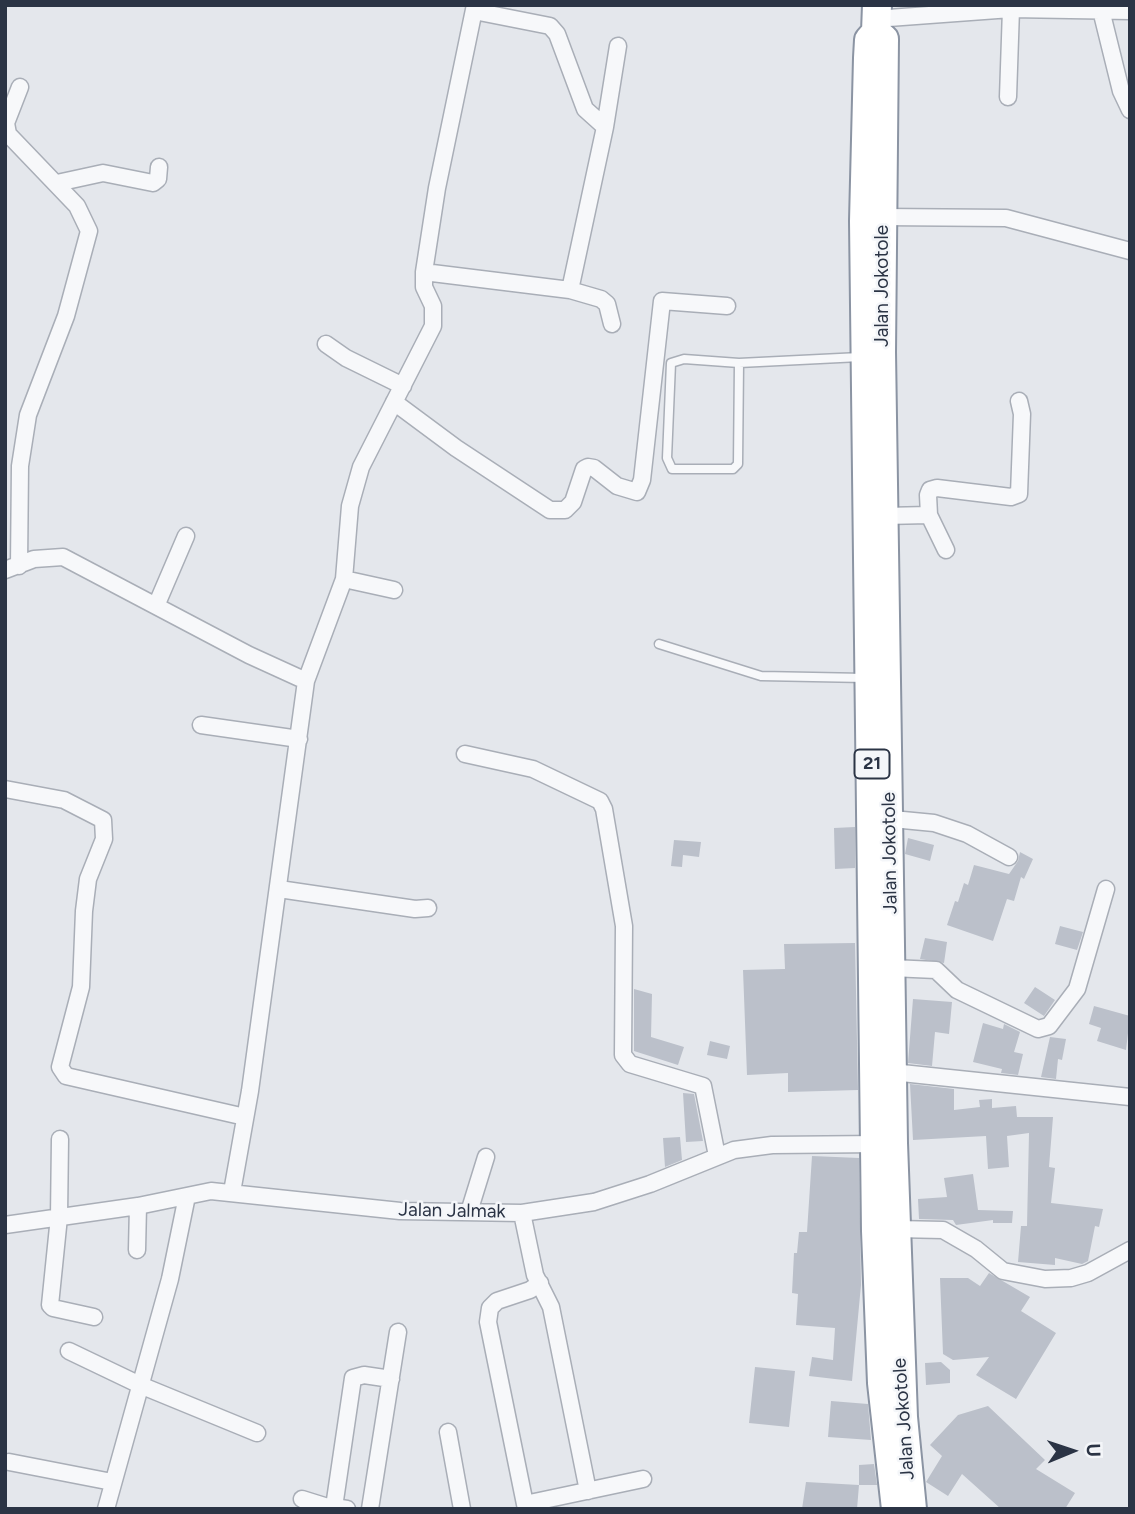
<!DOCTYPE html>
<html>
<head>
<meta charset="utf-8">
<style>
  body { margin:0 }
  #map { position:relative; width:1135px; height:1514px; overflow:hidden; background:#e4e7ec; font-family:Figtree,sans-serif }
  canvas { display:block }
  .frame { position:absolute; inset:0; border:7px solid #2b3445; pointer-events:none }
  .north { position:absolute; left:1037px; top:1416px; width:70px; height:70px; -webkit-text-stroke:5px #f4f6f9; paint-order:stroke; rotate:88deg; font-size:19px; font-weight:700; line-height:28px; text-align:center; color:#2b3445 }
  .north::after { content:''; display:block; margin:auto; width:24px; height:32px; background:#2b3445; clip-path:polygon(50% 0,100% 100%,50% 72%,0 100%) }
</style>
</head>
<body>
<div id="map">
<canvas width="1135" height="1514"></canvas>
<div class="frame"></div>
<div class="north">U</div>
</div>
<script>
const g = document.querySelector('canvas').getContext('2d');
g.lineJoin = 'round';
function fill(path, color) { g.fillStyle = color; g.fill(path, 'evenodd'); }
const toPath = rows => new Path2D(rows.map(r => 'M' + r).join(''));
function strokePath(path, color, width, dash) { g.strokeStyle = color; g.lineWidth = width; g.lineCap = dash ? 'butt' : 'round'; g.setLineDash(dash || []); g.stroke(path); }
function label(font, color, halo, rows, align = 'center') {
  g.font = font + ' Figtree,sans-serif'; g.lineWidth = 5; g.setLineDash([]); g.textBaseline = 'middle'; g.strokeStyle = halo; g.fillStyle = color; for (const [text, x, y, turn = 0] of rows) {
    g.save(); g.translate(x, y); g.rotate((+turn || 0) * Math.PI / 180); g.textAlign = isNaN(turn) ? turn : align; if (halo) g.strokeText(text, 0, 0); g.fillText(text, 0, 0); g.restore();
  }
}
fill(toPath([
  [855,827,855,868,835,869,834,828],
  [908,838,934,845,930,861,905,854],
  [674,840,701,842,699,857,683,855,682,867,671,866],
  [1020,852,1033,859,1024,879,1021,877,1014,901,1007,899,993,941,947,925,955,901,958,902,964,883,968,885,974,865,1009,874,1018,861],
  [1060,926,1083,932,1077,950,1055,944],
  [925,938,947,942,944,963,920,959],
  [855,943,858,1090,788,1092,788,1073,747,1075,743,970,785,969,784,944],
  [1035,987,1055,1000,1044,1016,1024,1003],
  [634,989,652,994,651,1037,684,1047,678,1065,634,1051],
  [913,999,952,1002,949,1034,935,1032,932,1066,908,1063],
  [1094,1006,1130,1016,1126,1050,1097,1041,1101,1028,1089,1024],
  [983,1023,1003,1029,1004,1024,1020,1032,1014,1052,1023,1054,1018,1075,1001,1073,1002,1069,973,1062],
  [1050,1037,1066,1039,1062,1060,1058,1059,1056,1079,1041,1077],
  [710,1041,730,1046,727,1059,707,1055],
  [910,1084,954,1089,954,1110,980,1107,979,1100,992,1099,992,1108,1016,1106,1017,1117,1053,1117,1049,1167,1055,1168,1051,1203,1103,1209,1099,1227,1095,1226,1088,1261,1082,1264,1055,1258,1055,1265,1018,1262,1021,1226,1027,1226,1029,1133,1007,1136,1009,1167,988,1169,986,1136,913,1140],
  [683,1093,694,1094,703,1141,686,1142],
  [680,1137,682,1160,665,1167,663,1138],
  [812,1156,859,1158,861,1285,852,1381,809,1376,812,1357,833,1360,835,1328,796,1325,798,1294,792,1293,794,1253,797,1253,799,1232,807,1232],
  [973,1174,978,1210,1013,1211,1012,1223,993,1223,993,1220,956,1225,953,1220,919,1219,918,1199,947,1197,944,1178],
  [989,1273,1030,1297,1021,1311,1056,1333,1016,1399,976,1375,989,1357,953,1360,943,1354,940,1278,968,1278,980,1286],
  [941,1362,950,1370,950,1383,926,1385,925,1363],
  [755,1367,795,1371,789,1427,749,1423],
  [831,1401,868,1404,871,1440,828,1437],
  [988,1406,1045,1460,1036,1469,1075,1493,1065,1509,1001,1509,962,1474,948,1496,926,1482,942,1456,930,1445,958,1415],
  [874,1464,877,1485,859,1485,859,1465],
  [806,1482,859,1485,857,1509,802,1509]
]), '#bbc0ca');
const lane = toPath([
  [739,363,738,464,733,469,672,469,667,458,671,363,684,359,739,363,860,357],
  [659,644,761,676,865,678]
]);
const street = toPath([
  [1101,10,1121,91,1130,110],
  [875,19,1011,9,1130,11],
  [1008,97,1011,9],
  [605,127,618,46],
  [57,183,103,173,153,183,158,179,159,167],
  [882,217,1006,218,1130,251],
  [424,272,570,290,605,127,585,109,557,34,550,26,474,11],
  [570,290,601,299,607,304,612,324],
  [326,344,346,358,403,386],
  [394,402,456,448,550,510,565,510,573,502,584,469,588,467,594,468,617,486,637,492,642,480,662,301,727,306],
  [929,515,946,550],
  [884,516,929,515,928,495,930,490,937,488,1011,497,1019,494,1022,414,1019,401],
  [19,566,20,466,28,415,66,316,89,231,77,206,8,134,6,123,20,87],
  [5,570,34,559,63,557,249,655,306,681],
  [344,579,394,590],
  [156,606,186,536],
  [201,725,299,739],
  [465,754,533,769,600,801,604,809,624,926,623,1055,630,1064,703,1086,717,1156],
  [5,789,64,800,103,820,104,839,88,879,84,911,81,987,60,1067,66,1076,245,1117],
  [882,818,934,823,967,834,1009,857],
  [279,889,415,909,428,908],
  [891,968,936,970,957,990,1038,1029,1049,1026,1077,989,1106,889],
  [892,1072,1130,1097],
  [60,1139,59,1217,50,1305,53,1308,94,1317],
  [232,1192,250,1091,306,681,344,579,350,506,361,467,433,326,433,306,424,287,424,272,437,188,475,5],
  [469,1212,486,1157],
  [522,1213,535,1275,551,1307,588,1491],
  [5,1225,138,1206,211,1191,400,1211,522,1213,594,1202,650,1184,734,1150,772,1145,880,1144],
  [896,1229,943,1230,976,1249,1003,1271,1045,1279,1071,1278,1088,1273,1130,1250],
  [137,1250,138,1206],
  [69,1351,140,1385,257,1433],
  [448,1432,462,1509],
  [9,1462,112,1482],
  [302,1499,334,1509],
  [525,1504,643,1479],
  [106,1509,170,1279,187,1196],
  [347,1509,334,1507,353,1378,364,1375,391,1379],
  [370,1509,398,1332],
  [526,1509,488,1322,490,1308,497,1301,530,1290,540,1283]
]);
const highway = toPath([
  [876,32,877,5],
  [896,1509,882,1383,876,1231,864,221,868,58,869,40,876,32,884,39,881,352,893,1143,903,1417,912,1509]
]);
strokePath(lane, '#a9aeb7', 11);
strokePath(street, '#a9aeb7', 19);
strokePath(highway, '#8b94a3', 32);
strokePath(lane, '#f7f8fa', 8);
strokePath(street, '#f7f8fa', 16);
strokePath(highway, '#fff', 28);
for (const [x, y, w] of [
  [872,764,35]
]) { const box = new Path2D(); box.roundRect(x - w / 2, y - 14.5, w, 29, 5); g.fillStyle = '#f4f6f9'; g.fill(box); strokePath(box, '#2b3445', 2); }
label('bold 18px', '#2b3445', null, [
  ["21",872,764]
]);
label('19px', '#2b3445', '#f4f6f9', [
  ["Jalan Jokotole",882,286,-90],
  ["Jalan Jokotole",890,853,-91],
  ["Jalan Jalmak",452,1211,1],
  ["Jalan Jokotole",904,1419,-94]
]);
</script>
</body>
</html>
